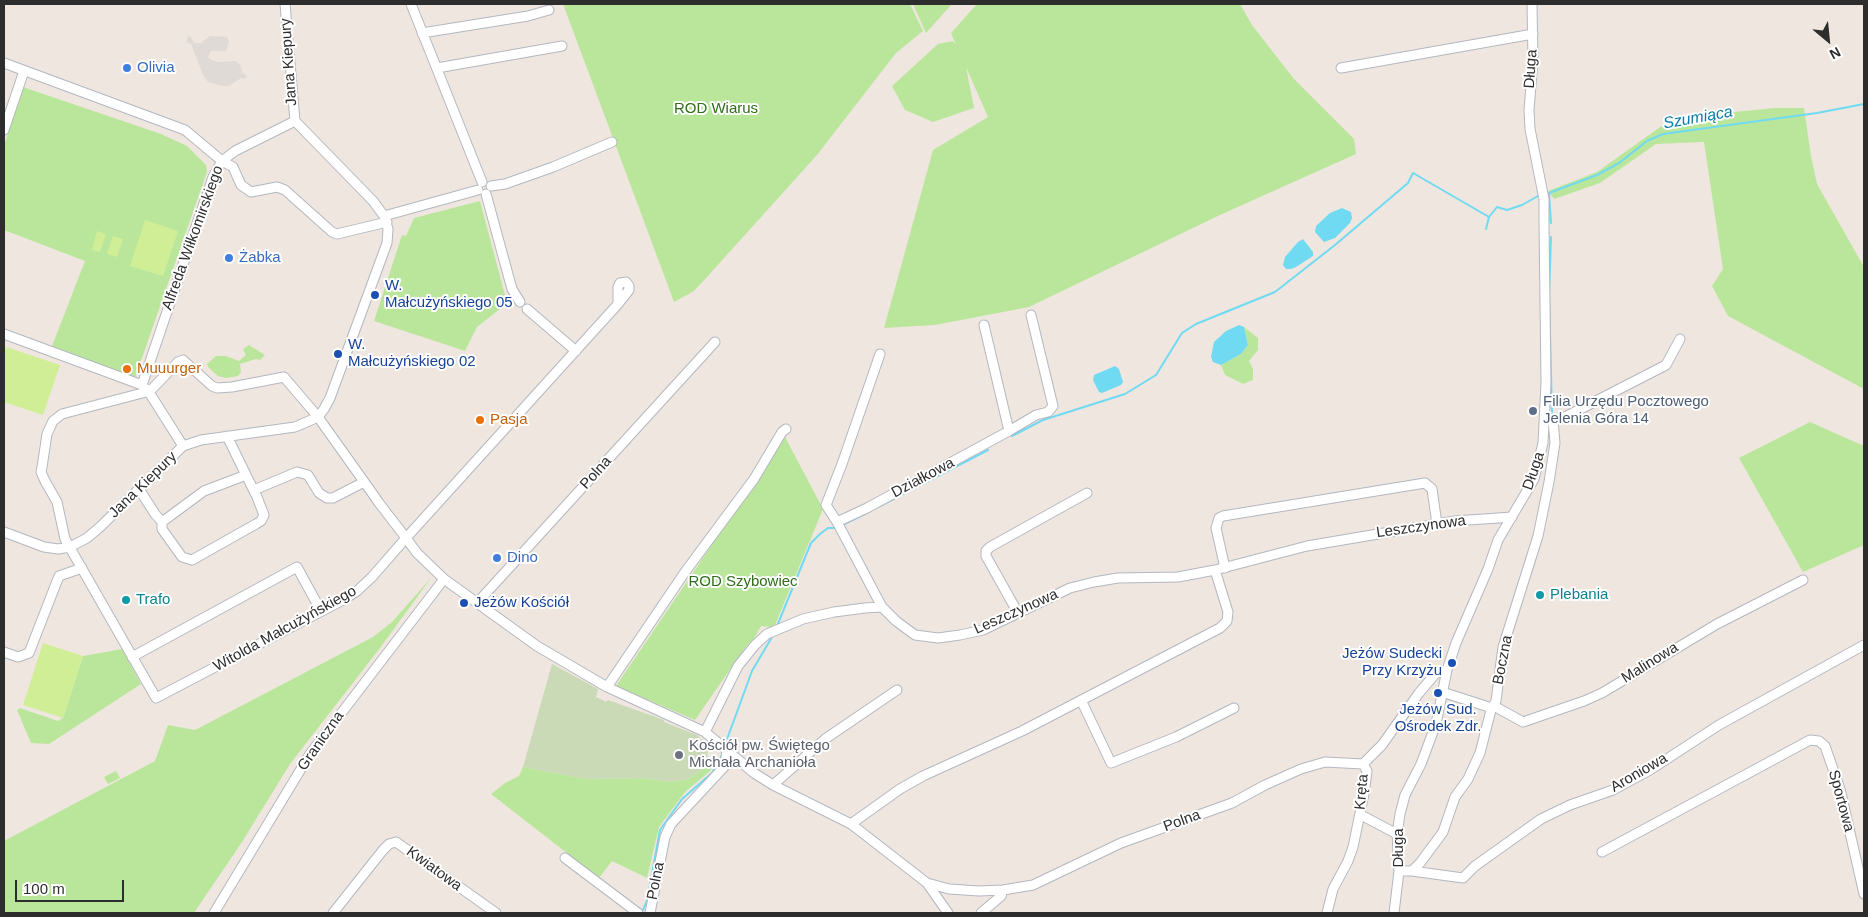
<!DOCTYPE html>
<html>
<head>
<meta charset="utf-8">
<style>
  body { margin:0 }
  #map { position:relative; width:1868px; height:917px; overflow:hidden; background:#efe7df; font-family:Helvetica,sans-serif }
  canvas { display:block }
  .frame { position:absolute; inset:0; border:5px solid #2d2d2d; pointer-events:none }
  .north { position:absolute; left:1803px; top:15px; width:50px; height:50px; -webkit-text-stroke:4px #fff; paint-order:stroke; rotate:152deg; font-size:14px; font-weight:700; line-height:20px; text-align:center; color:#2d2d2d }
  .north::after { content:''; display:block; margin:auto; width:18px; height:22px; background:#2d2d2d; clip-path:polygon(50% 0,100% 100%,50% 72%,0 100%) }
  .scale { position:absolute; left:15px; top:880px; width:109px; height:22px; box-sizing:border-box; border:2px solid #2d2d2d; border-top:0; padding-left:6px; font-size:15px; line-height:18px; white-space:nowrap; color:#2d2d2d; -webkit-text-stroke:4px #fff; paint-order:stroke }
</style>
</head>
<body>
<div id="map">
<canvas width="1868" height="917"></canvas>
<div class="frame"></div>
<div class="north">N</div>
<div class="scale">100 m</div>
</div>
<script>
const g = document.querySelector('canvas').getContext('2d');
g.lineJoin = 'round';
function fill(path, color) { g.fillStyle = color; g.fill(path, 'evenodd'); }
const toPath = rows => new Path2D(rows.map(r => 'M' + r).join(''));
function strokePath(path, color, width, dash) { g.strokeStyle = color; g.lineWidth = width; g.lineCap = dash ? 'butt' : 'round'; g.setLineDash(dash || []); g.stroke(path); }
function label(font, color, halo, rows, align = 'center') {
  g.font = font + ' Helvetica,sans-serif'; g.lineWidth = 4; g.setLineDash([]); g.textBaseline = 'middle'; g.strokeStyle = halo; g.fillStyle = color; for (const [text, x, y, turn = 0] of rows) {
    g.save(); g.translate(x, y); g.rotate((+turn || 0) * Math.PI / 180); g.textAlign = isNaN(turn) ? turn : align; if (halo) g.strokeText(text, 0, 0); g.fillText(text, 0, 0); g.restore();
  }
}
fill(toPath([
  [563,4,910,4,923,31,896,53,817,155,707,277,694,291,674,302],
  [913,4,952,4,926,33],
  [977,4,1240,4,1252,25,1294,79,1354,139,1356,154,1220,215,1029,307,935,325,884,328,933,150,988,117,966,67,974,108,933,122,905,110,892,86,938,44,953,41,956,45,951,33],
  [23,87,161,134,187,146,206,165,207,172,135,378,52,346,85,261,4,230,4,146],
  [1775,108,1804,108,1811,156,1817,184,1864,267,1864,389,1728,316,1712,286,1723,269,1704,142,1656,144,1600,183,1554,199,1548,191,1597,172,1663,125,1713,114],
  [480,201,506,299,500,309,477,327,465,351,374,321,402,235,406,236,414,218],
  [1244,327,1258,338,1258,350,1249,361,1253,369,1253,380,1243,384,1225,375,1221,365,1241,354,1248,345],
  [249,345,265,355,260,360,256,359,240,364,241,372,238,376,226,378,218,376,209,368,207,364,216,356,226,356,239,361,246,355,243,349],
  [1810,422,1864,446,1864,545,1803,572,1739,458],
  [785,437,823,509,775,625,771,627,761,626,753,640,748,644,738,658,695,720,616,686],
  [431,578,380,648,290,764,242,842,194,913,4,913,4,841,155,761,168,725,195,730,373,637,392,622],
  [122,649,141,684,49,744,31,743,17,710,20,708,58,721,63,718,83,656],
  [716,758,715,764,709,772,685,792,659,827,647,878,612,861,599,878,491,794,505,783,519,776,523,767,586,779,643,778,672,782,688,779,698,773,707,762],
  [116,771,120,778,108,784,104,777]
]), '#bae69b');
fill(toPath([
  [552,664,598,689,596,697,606,702,608,700,664,720,664,722,697,735,708,746,707,762,698,773,688,779,672,782,643,778,586,779,523,767]
]), '#cad9b6');
fill(toPath([
  [145,220,178,231,163,276,130,266],
  [97,231,106,234,100,252,92,250],
  [113,236,123,239,117,257,107,254],
  [6,347,60,365,43,415,4,402,4,354],
  [43,643,83,656,63,718,23,705]
]), '#cfee96');
fill(toPath([
  [189,35,195,43,201,43,210,36,227,37,229,42,226,51,211,51,208,57,211,60,220,62,236,61,241,66,242,72,247,76,245,79,241,78,229,86,222,86,208,82,204,77,191,44,186,42]
]), '#dfdad6');
fill(toPath([
  [1342,208,1351,212,1352,218,1350,223,1335,238,1324,242,1315,232,1316,226,1330,213],
  [1303,239,1313,252,1313,256,1296,267,1291,269,1286,269,1283,265,1285,257,1298,242],
  [1239,325,1244,327,1248,345,1241,354,1221,365,1213,362,1211,357,1214,342,1226,331],
  [1115,366,1119,369,1123,382,1121,385,1102,393,1099,392,1093,380,1094,375]
]), '#70daf3');
strokePath(toPath([
  [1551,223,1549,193,1597,175,1619,163,1647,141,1663,134,1817,113,1864,104],
  [1486,229,1489,217,1497,207,1507,210,1522,205,1538,196],
  [1551,237,1549,296,1552,412],
  [1012,436,1043,420,1125,394,1156,375,1182,333,1196,324,1275,292,1335,245,1408,183,1413,173,1489,217],
  [876,508,988,450],
  [842,525,865,514],
  [777,626,811,543,820,534,828,528,836,528],
  [726,742,752,671,772,637],
  [643,910,647,901,660,830,682,799,712,773,722,755]
]), '#70daf3', 2);
const minor = toPath([
  [411,4,482,182],
  [422,33,528,16,549,10],
  [4,63,185,130,222,161,213,177,142,385,4,334],
  [437,68,562,46],
  [1341,68,1533,34],
  [295,121,235,151,222,161,233,167,241,185,251,192,277,187,285,190,332,232,337,234,387,222],
  [4,130,24,71],
  [491,186,505,184,553,167,612,142],
  [486,194,512,289,520,302],
  [384,216,478,190],
  [618,304,618,287,620,283,626,282,629,286,629,290,618,304,406,538,372,577,357,591,343,600,156,698,65,539,57,502,45,481,41,472,42,467,47,434,53,421,62,414,150,391,178,362,183,360,212,386,217,388,232,387,284,377,318,417,370,490,379,503,396,525,406,538,417,553,444,579,537,646,607,687,705,732,754,773,773,785,851,824,927,883,949,889,979,891,1003,890,1033,885,1121,843,1232,803,1265,785,1301,769,1325,762,1363,764],
  [527,309,576,351],
  [880,354,842,464,826,505,837,522,882,607],
  [147,389,183,446],
  [1548,419,1563,418,1666,365,1680,339],
  [1009,431,1036,415,1048,412,1053,406,1031,315],
  [139,489,155,514,162,522,204,491,246,475,227,436],
  [254,490,297,472,308,475,319,493,327,498,333,498,364,482],
  [162,522,162,529,182,557,192,560,256,524,261,521,264,515,257,497,246,475],
  [837,522,867,508,1009,431,984,325],
  [4,532,44,547,58,549,70,547,87,538,100,527,183,446,201,440,295,427,318,417,324,409,330,398,387,243,388,229,384,216,373,201,295,121,285,4],
  [1225,568,1216,528,1219,518,1223,516,1425,483,1432,489,1437,524],
  [477,603,715,342],
  [1018,613,986,556,986,551,990,547,1087,493],
  [4,652,18,657,29,653,59,576,82,568],
  [132,657,297,567,321,611],
  [607,687,685,572,754,479,782,432,786,429],
  [1442,692,1492,708],
  [1081,700,1111,763,1176,737,1234,708],
  [1494,706,1523,722,1584,701,1602,693,1717,624,1803,580],
  [705,732,738,666,755,645,767,634,803,619,834,612,865,608,882,607,896,621,915,635,938,638,960,635,983,630,1070,588,1094,582,1118,578,1178,577,1215,570,1307,546,1455,521,1512,517],
  [1363,764,1382,745,1419,693,1436,673,1447,670],
  [773,785,825,739,897,690],
  [1361,815,1397,834],
  [851,824,900,789,923,776,1022,731,1220,628,1227,621,1228,612,1215,570],
  [1602,852,1810,740,1819,741,1825,746,1840,789,1864,894],
  [565,858,638,913],
  [1399,871,1412,871,1463,878,1475,866,1541,819,1570,805,1613,790,1650,770,1719,725,1864,645],
  [1412,871,1420,863,1443,832,1455,797,1468,779,1480,753,1491,710,1496,701,1503,647,1538,536,1549,482,1555,443,1553,420],
  [927,883,948,913],
  [214,913,310,754,444,579],
  [333,913,383,850,389,844,396,842,496,913],
  [650,913,665,837,671,824,724,767,727,752],
  [981,913,1001,896,1003,890],
  [1327,913,1333,889,1348,861,1353,847,1364,794,1367,771,1363,764],
  [1394,913,1399,871,1397,834,1400,814,1405,795,1421,764,1436,724,1447,670,1456,643,1488,569,1498,540,1534,479,1543,443,1546,383,1544,224,1544,199,1530,129,1529,110,1533,60,1532,4]
]);
strokePath(minor, '#b3b7c1', 11);
strokePath(minor, '#fff', 9);
for (const [x, y, r, color] of [
  [127,68,5,"#3f7fe0"],
  [229,258,5,"#3f7fe0"],
  [375,295,5,"#1a4fb4"],
  [338,354,5,"#1a4fb4"],
  [127,369,5,"#e8710a"],
  [1533,411,5,"#5c6f8a"],
  [480,420,5,"#e8710a"],
  [497,558,5,"#3f7fe0"],
  [1540,595,5,"#0f9aa8"],
  [126,600,5,"#0f9aa8"],
  [464,603,5,"#1a4fb4"],
  [1452,663,5,"#1a4fb4"],
  [1438,693,5,"#1a4fb4"],
  [679,755,5,"#6b7280"]
]) { const dot = new Path2D(); dot.arc(x, y, r, 0, 2 * Math.PI); g.fillStyle = color; g.fill(dot); strokePath(dot, '#fff', 2); }
label('15px', '#2d2d2d', '#fff', [
  ["Jana Kiepury",289,62,-94],
  ["Długa",1531,69,-86],
  ["Alfreda Wiłkomirskiego",193,238,-70],
  ["Długa",1534,471,-71],
  ["Polna",596,473,-48],
  ["Działkowa",923,478,-28],
  ["Jana Kiepury",143,485,-44],
  ["Leszczynowa",1421,527,-8],
  ["Leszczynowa",1016,612,-24],
  ["Witolda Małcużyńskiego",285,629,-29],
  ["Boczna",1503,660,-79],
  ["Malinowa",1650,663,-32],
  ["Graniczna",321,741,-55],
  ["Aroniowa",1639,773,-30],
  ["Kręta",1362,792,-85],
  ["Sportowa",1841,801,75],
  ["Polna",1182,821,-20],
  ["Długa",1399,848,-90],
  ["Kwiatowa",434,869,36],
  ["Polna",656,881,-79]
]);
label('15px', '#366cbe', '#fff', [
  ["Olivia",137,68],
  ["Żabka",239,258],
  ["Dino",507,558]
], 'left');
label('15px', '#316e19', '#fff', [
  ["ROD Wiarus",716,109],
  ["ROD Szybowiec",743,582]
]);
label('15px', '#164399', '#fff', [
  ["W.",385,286],
  ["Małcużyńskiego 05",385,303],
  ["W.",348,345],
  ["Małcużyńskiego 02",348,362],
  ["Jeżów Kościół",474,603],
  ["Jeżów Sudecki",1442,654,"right"],
  ["Przy Krzyżu",1442,671,"right"],
  ["Jeżów Sud.",1438,710,"center"],
  ["Ośrodek Zdr.",1438,727,"center"]
], 'left');
label('15px', '#c56008', '#fff', [
  ["Muuurger",137,369],
  ["Pasja",490,420]
], 'left');
label('15px', '#4e5e75', '#fff', [
  ["Filia Urzędu Pocztowego",1543,402],
  ["Jelenia Góra 14",1543,419]
], 'left');
label('15px', '#0d838f', '#fff', [
  ["Plebania",1550,595],
  ["Trafo",136,600]
], 'left');
label('15px', '#5b616d', '#fff', [
  ["Kościół pw. Świętego",689,746],
  ["Michała Archanioła",689,763]
], 'left');
label('italic 16px', '#097ba5', '#fff', [
  ["Szumiąca",1698,118,-10]
]);
</script>
</body>
</html>
